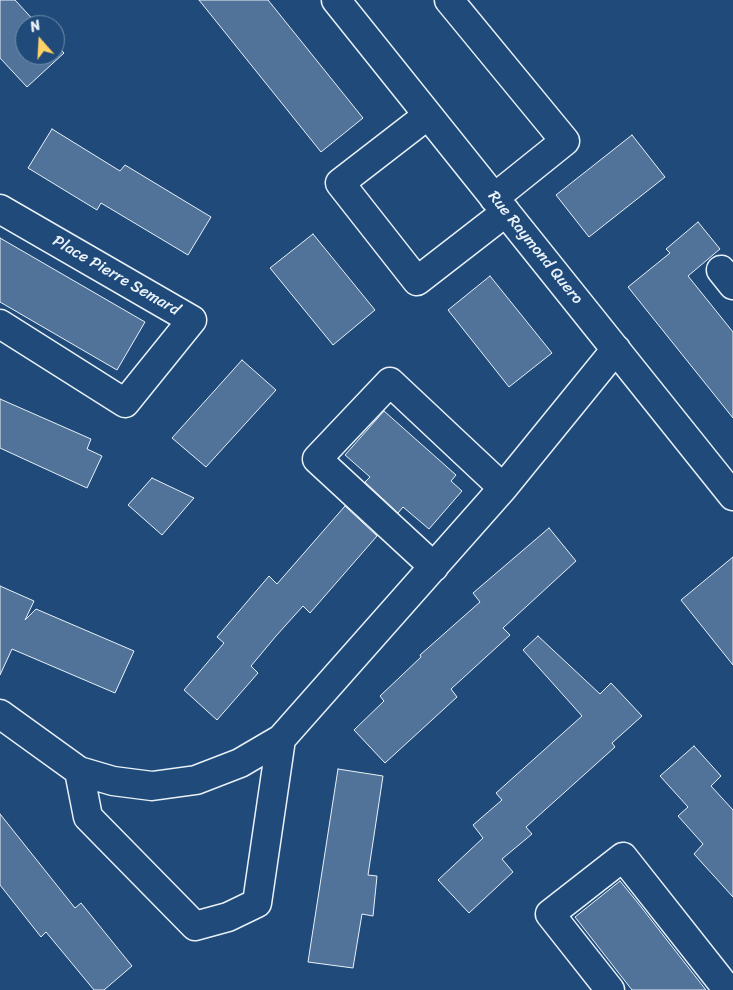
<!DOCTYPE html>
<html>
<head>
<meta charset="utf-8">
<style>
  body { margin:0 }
  #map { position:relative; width:733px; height:990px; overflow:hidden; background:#1f4a7a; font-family:Sriracha,sans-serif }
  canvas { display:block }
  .north { position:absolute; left:15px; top:15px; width:50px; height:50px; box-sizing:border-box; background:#1f4a7a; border:1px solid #6f8dac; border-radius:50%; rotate:341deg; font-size:14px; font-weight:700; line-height:20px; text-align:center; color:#e8f1f8 }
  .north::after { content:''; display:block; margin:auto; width:18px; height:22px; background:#ffd166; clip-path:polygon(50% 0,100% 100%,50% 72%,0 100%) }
</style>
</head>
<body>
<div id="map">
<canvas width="733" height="990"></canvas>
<div class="north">N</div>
</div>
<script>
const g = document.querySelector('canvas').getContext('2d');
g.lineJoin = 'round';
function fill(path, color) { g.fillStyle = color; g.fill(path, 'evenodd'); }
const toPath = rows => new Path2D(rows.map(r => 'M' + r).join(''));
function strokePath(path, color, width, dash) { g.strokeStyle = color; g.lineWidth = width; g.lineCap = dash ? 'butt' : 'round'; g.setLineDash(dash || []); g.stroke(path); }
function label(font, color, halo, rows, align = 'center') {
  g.font = font + ' Sriracha,sans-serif'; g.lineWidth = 4; g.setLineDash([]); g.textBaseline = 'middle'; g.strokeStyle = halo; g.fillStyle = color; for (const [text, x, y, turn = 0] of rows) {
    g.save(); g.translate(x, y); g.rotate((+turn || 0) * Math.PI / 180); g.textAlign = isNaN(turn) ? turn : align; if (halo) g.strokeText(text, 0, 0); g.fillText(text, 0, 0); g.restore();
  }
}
const building = toPath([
  [0,0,15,0,38,25,25,25,25,55,55,55,55,43,64,53,27,87,0,58,0,0],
  [199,0,268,0,363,118,321,152,199,0],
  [52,129,120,171,125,165,211,217,188,255,101,203,97,210,28,168,52,129],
  [632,135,665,177,589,237,556,195,632,135],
  [698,222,720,249,688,276,733,332,733,418,628,287,670,253,666,249,698,222],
  [313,234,375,310,333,345,270,268,313,234],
  [0,238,145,322,117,370,0,302,0,238],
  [490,276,552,353,509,387,448,310,490,276],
  [242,360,276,390,206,467,172,438,242,360],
  [0,399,91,439,87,449,102,456,87,488,0,448,0,399],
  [384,411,456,475,451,481,462,491,429,529,403,507,398,513,365,482,370,477,345,455,384,411],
  [152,478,194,498,162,535,128,505,152,478],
  [345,506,377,536,310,613,303,606,276,636,251,666,258,673,217,720,184,690,224,643,217,637,269,576,277,584,345,506],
  [549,528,576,561,503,628,510,635,451,689,457,697,385,763,354,730,384,701,380,696,421,657,420,655,480,602,473,593,549,528],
  [733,557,733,665,681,600,733,557],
  [0,586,34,601,25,620,36,609,134,651,115,693,12,649,0,675,0,586],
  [538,636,600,694,611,683,642,716,612,743,615,747,526,827,532,834,502,859,513,872,469,913,438,880,483,838,473,825,502,800,496,793,582,716,523,650,538,636],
  [694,746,721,776,711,786,733,810,733,897,694,854,703,844,678,816,688,807,660,776,694,746],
  [338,769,383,776,368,875,377,876,373,916,362,914,353,968,308,962,338,769],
  [0,814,75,908,81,903,132,966,104,990,94,990,46,932,41,937,0,885,0,814],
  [620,881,638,903,706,990,632,990,575,917,620,881]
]);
fill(building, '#517399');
strokePath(building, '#e8f1f8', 1);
const minor = toPath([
  [336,0,733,496],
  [449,0,565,141,494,198],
  [428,115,340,183,417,281,506,212],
  [0,209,192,320,125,403,0,324],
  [721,270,733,285],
  [434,567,317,459,390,382,503,488],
  [0,714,79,771,113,781,152,786,196,780,240,763,281,739,503,488,616,349],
  [79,771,88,817,195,926,228,917,257,903,281,739],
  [610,990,550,914,623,857,728,990]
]);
strokePath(minor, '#e8f1f8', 31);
strokePath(minor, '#1f4a7a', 28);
label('16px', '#e8f1f8', '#1f4a7a', [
  ["Rue Raymond Quero",535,248,51],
  ["Place Pierre Semard",116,276,30]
]);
</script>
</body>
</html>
